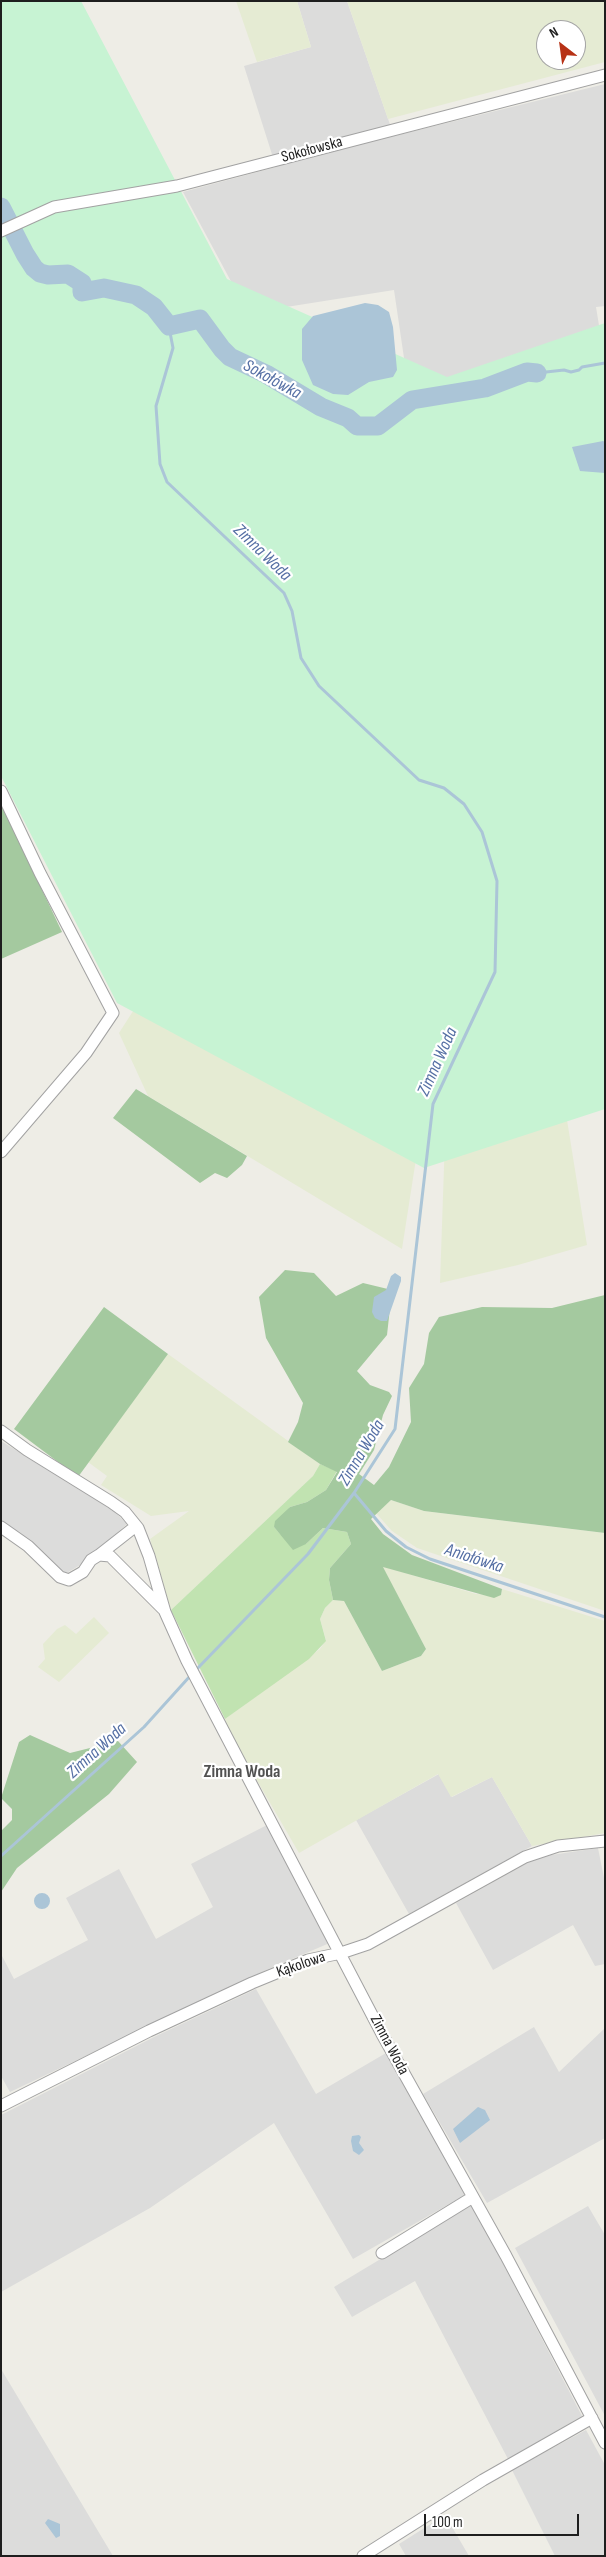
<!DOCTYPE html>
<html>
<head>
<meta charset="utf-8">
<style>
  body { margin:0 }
  #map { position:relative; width:606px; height:2557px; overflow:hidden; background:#eeede6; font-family:"Sofia Sans Condensed",sans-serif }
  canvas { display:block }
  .frame { position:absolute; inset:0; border:2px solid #1e1e1e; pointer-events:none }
  .north { position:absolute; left:536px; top:20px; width:50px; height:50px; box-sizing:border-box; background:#fff; border:1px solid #a5a5a5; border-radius:50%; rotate:330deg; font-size:14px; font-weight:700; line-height:20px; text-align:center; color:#1e1e1e }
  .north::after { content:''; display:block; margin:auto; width:18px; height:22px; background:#b73216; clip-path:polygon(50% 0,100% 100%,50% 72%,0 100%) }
  .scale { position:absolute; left:424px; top:2514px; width:155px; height:22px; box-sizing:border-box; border:2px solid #1e1e1e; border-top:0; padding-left:6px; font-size:15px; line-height:18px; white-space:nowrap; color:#1e1e1e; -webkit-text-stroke:4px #fff; paint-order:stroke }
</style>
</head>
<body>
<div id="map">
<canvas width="606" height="2557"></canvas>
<div class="frame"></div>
<div class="north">N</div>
<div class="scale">100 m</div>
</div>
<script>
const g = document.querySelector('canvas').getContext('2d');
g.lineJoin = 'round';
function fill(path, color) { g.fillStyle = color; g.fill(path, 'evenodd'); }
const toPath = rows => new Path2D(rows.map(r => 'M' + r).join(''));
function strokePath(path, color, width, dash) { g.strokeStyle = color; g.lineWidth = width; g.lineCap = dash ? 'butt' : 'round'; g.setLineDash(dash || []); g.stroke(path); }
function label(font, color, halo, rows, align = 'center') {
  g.font = font + ' "Sofia Sans Condensed",sans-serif'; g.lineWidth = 4.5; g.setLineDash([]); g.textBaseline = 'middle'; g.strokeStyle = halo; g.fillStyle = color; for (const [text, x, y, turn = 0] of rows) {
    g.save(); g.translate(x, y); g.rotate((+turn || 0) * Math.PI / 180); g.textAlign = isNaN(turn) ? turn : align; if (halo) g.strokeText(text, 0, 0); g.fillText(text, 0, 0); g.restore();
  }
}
fill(toPath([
  [297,1,347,1,394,136,605,84,605,306,596,307,603,350,408,385,394,290,248,313,183,192,276,167,244,66,311,47],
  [1,1441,112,1509,127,1524,82,1564,65,1574,1,1522],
  [439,1774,452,1797,492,1777,532,1846,409,1914,356,1820],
  [269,1824,332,1942,271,1968,10,2092,1,2076,1,1954,14,1979,88,1940,66,1898,119,1869,156,1939,213,1907,191,1864],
  [598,1848,605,1883,605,1964,595,1966,573,1925,493,1970,456,1903,538,1857],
  [256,1989,316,2094,386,2053,465,2195,353,2259,274,2123,150,2208,1,2292,1,2115,154,2037],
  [534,2027,559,2072,605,2028,605,2138,487,2203,423,2094],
  [472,2204,582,2416,508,2459,415,2281,352,2317,334,2287],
  [588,2206,605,2235,605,2416,515,2248],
  [1,2369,113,2556,1,2556],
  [586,2430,605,2465,605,2556,555,2556,512,2470],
  [445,2515,469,2556,406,2556,399,2544]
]), '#dcdcdb');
fill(toPath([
  [236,1,297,1,311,47,257,62],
  [347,1,605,1,605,62,388,119],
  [546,30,576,30,576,60,546,60],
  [135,1008,416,1159,402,1249,148,1096,119,1033],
  [560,1076,587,1245,518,1265,440,1283,446,1109],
  [168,1354,320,1464,313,1476,171,1610,150,1539,189,1511,151,1516,101,1485,107,1476,88,1462],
  [391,1500,424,1511,605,1533,605,1611,417,1548,392,1531,376,1513],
  [382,1566,476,1594,501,1595,502,1589,605,1621,605,1833,532,1846,492,1777,451,1797,438,1774,299,1853,229,1732,225,1719,320,1649,326,1640,320,1619,325,1608,333,1600,344,1601,382,1671,421,1656,426,1649],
  [94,1617,109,1633,59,1682,38,1667,45,1659,43,1644,57,1629,65,1625,76,1634]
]), '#e5ebd3');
fill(toPath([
  [320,1464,337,1471,326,1490,307,1502,290,1507,274,1527,280,1534,306,1544,323,1528,347,1532,351,1544,330,1568,329,1580,333,1600,325,1608,320,1619,326,1641,309,1659,225,1719,171,1610,313,1476]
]), '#c1e3b1');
fill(toPath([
  [1,803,62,932,1,959],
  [136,1089,247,1156,242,1165,227,1178,215,1173,200,1183,113,1118],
  [285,1270,314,1273,336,1296,363,1283,392,1290,387,1335,357,1371,370,1385,389,1392,392,1396,383,1415,374,1450,359,1474,374,1485,389,1467,411,1422,409,1388,424,1364,429,1333,439,1317,482,1307,552,1308,605,1295,605,1533,424,1511,391,1500,371,1519,383,1534,412,1555,502,1589,501,1595,494,1598,383,1567,426,1649,421,1656,382,1671,344,1601,333,1600,329,1580,330,1568,351,1544,347,1532,323,1528,306,1544,293,1550,274,1527,275,1521,290,1507,307,1502,326,1490,337,1472,320,1464,288,1442,298,1422,303,1403,266,1338,259,1297],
  [104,1307,168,1354,78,1477,14,1429],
  [30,1735,70,1753,118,1741,137,1762,109,1794,17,1868,1,1892,1,1831,12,1820,12,1809,1,1798,19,1742]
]), '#a4c99f');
fill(toPath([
  [1,1,81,1,227,279,447,377,605,323,605,1109,424,1168,117,1003,1,776]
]), '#c7f3d3');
fill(toPath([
  [365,303,378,305,389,312,393,327,397,370,393,377,369,382,348,395,333,394,313,385,302,360,302,329,313,316],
  [603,441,605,442,605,473,580,471,572,447],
  [395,1273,401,1277,401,1281,387,1321,381,1321,375,1318,372,1312,374,1297,386,1290,391,1276],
  '34 1901a8 8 0 1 1 16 0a8 8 0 1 1-16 0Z',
  [478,2107,485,2110,490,2120,460,2143,453,2129],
  [359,2135,361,2137,359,2143,364,2150,359,2155,353,2151,351,2141,352,2136],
  [48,2519,60,2524,60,2536,56,2538,45,2523]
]), '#abc5d7');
strokePath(toPath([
  [169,327,173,348,156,406,160,464,167,482,284,593,292,611,301,658,319,686,419,780,444,788,464,804,482,832,497,881,495,972,433,1104,395,1429,354,1493,308,1554,195,1671],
  [537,373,564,370,571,372,579,370,582,367,605,363],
  [354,1493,386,1531,406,1547,430,1559,605,1617],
  [1,1856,144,1727,191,1675]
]), '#abc5d7', 3);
strokePath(toPath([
  [1,207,25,254,34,268,40,273,48,275,68,274,82,283,82,292,104,288,136,295,154,307,169,326,200,319,222,349,230,357,266,374,321,407,348,418,357,426,378,426,412,400,485,388,527,372,537,373]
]), '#abc5d7', 19);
const minor = toPath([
  [1,231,54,207,177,186,605,75],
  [1,791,40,873,113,1013,86,1053,1,1152],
  [1,1431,27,1450,111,1502,125,1512,138,1528,149,1556,165,1612,187,1661,382,2034,506,2256,605,2443],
  [1,1527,28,1546,60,1577,69,1580,83,1572,91,1560,99,1555,110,1556,163,1609],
  [99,1555,136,1526],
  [1,2106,149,2031,252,1983,308,1960,341,1953,368,1944,525,1857,558,1846,605,1841],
  [382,2253,473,2197],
  [363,2556,483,2480,592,2418]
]);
strokePath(minor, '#a2a2a2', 13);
strokePath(minor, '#fff', 11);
label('16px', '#1e1e1e', '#fff', [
  ["Sokołowska",312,150,-15],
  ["Kąkolowa",301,1965,-19],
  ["Zimna Woda",389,2045,62]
]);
label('italic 18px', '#556fa4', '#fff', [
  ["Sokołówka",272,380,29],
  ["Zimna Woda",262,553,44],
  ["Zimna Woda",438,1062,-66],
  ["Zimna Woda",362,1453,-59],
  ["Aniołówka",474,1559,18],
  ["Zimna Woda",97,1751,-42]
]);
label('bold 18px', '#515151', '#fff', [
  ["Zimna Woda",242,1772]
]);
</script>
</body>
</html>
